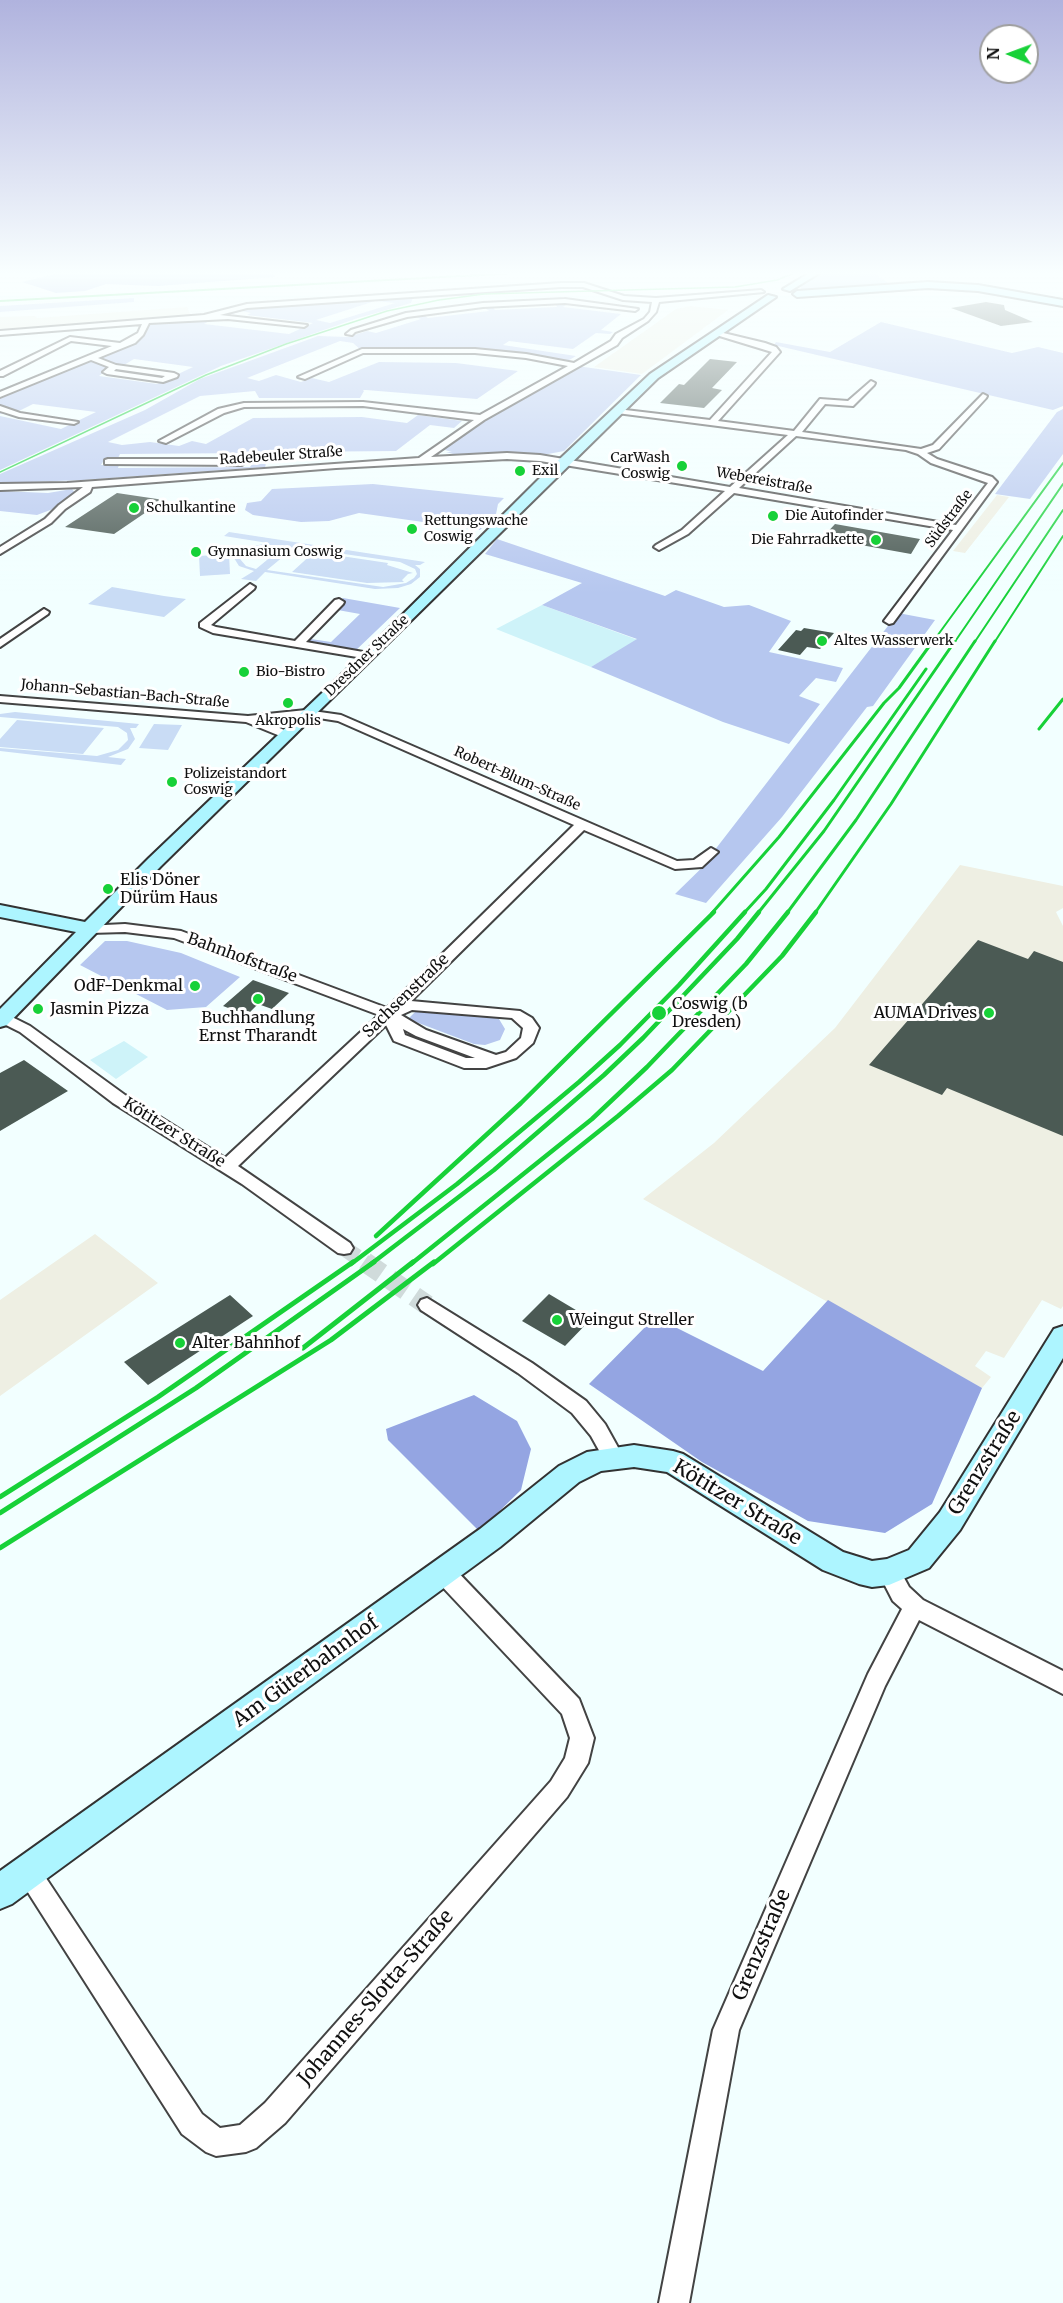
<!DOCTYPE html>
<html>
<head>
<meta charset="utf-8">
<style>
  body { margin:0 }
  #map { position:relative; width:1063px; height:2303px; overflow:hidden; background:#f2ffff; font-family:Merriweather,serif }
  canvas { display:block }
  .north { position:absolute; left:979px; top:24px; width:60px; height:60px; box-sizing:border-box; background:#fff; border:2px solid #9f9f9f; border-radius:50%; rotate:271deg; font-size:16px; font-weight:700; line-height:24px; text-align:center; color:#101010 }
  .north::after { content:''; display:block; margin:auto; width:21px; height:27px; background:#17d138; clip-path:polygon(50% 0,100% 100%,50% 72%,0 100%) }
</style>
</head>
<body>
<div id="map">
<canvas width="1063" height="2303"></canvas>
<div class="north">N</div>
</div>
<script>
const g = document.querySelector('canvas').getContext('2d');
g.lineJoin = 'round';
function fill(path, color) { g.fillStyle = color; g.fill(path, 'evenodd'); }
const toPath = rows => new Path2D(rows.map(r => 'M' + r).join(''));
function strokePath(path, color, width, dash) { g.strokeStyle = color; g.lineWidth = width; g.lineCap = dash ? 'butt' : 'round'; g.setLineDash(dash || []); g.stroke(path); }
function label(font, color, halo, rows, align = 'center') {
  g.font = font + ' Merriweather,serif'; g.lineWidth = 6; g.setLineDash([]); g.textBaseline = 'middle'; g.strokeStyle = halo; g.fillStyle = color; for (const [text, x, y, turn = 0] of rows) {
    g.save(); g.translate(x, y); g.rotate((+turn || 0) * Math.PI / 180); g.textAlign = isNaN(turn) ? turn : align; if (halo) g.strokeText(text, 0, 0); g.fillText(text, 0, 0); g.restore();
  }
}
fill(toPath([
  [690,306,728,310,642,374,594,367,676,309],
  [187,307,191,316,0,331,0,317,35,316,37,318],
  [997,495,1009,497,965,553,953,551],
  [960,865,1063,886,1063,908,1056,912,1063,926,1063,1306,1061,1309,1042,1300,1004,1358,986,1351,975,1366,991,1377,982,1388,643,1199,714,1143,835,1028],
  [95,1234,158,1283,0,1396,0,1300]
]), '#eeefe3');
fill(toPath([
  [542,605,638,640,591,667,496,629],
  [124,1041,148,1057,116,1079,90,1060]
]), '#cef3f9');
fill(toPath([
  [822,272,872,272,888,283,879,286,802,290,800,286],
  [410,296,413,298,411,303,358,318,221,366,0,470,0,416,61,429,96,412,33,404,21,410,0,414,0,396,133,341,146,325,215,318,204,324,289,334,313,323,247,315,251,313,242,311,228,315,220,313,255,307],
  [375,301,395,303,330,323,316,320],
  [134,359,193,367,157,384,99,376,110,367,110,363,124,365],
  [134,298,134,302,0,312,0,306],
  [555,303,569,303,563,307,621,314,601,330,613,332,610,334,596,333,573,349,509,341,503,345,576,356,564,363,475,351,362,351,353,343,340,341,247,378,259,381,276,375,301,382,312,378,329,382,379,362,456,363,518,371,477,399,366,390,363,390,364,391,360,398,259,398,255,391,200,396,108,442,122,445,150,442,179,446,192,441,206,444,253,418,362,417,407,423,418,415,462,421,454,428,430,425,396,451,284,452,282,458,253,459,255,453,120,454,117,460,104,460,101,465,119,465,118,468,250,467,252,464,266,464,265,467,84,480,0,483,0,474,145,410,200,379,318,336,348,337,367,331,376,333,421,319,413,316,422,314,428,318,489,311,484,307,492,306,495,310,557,307],
  [881,322,1012,353,1038,347,1063,353,1063,406,1053,410,774,345,776,342,830,352],
  [577,366,641,375,564,451,548,454,457,455,446,452,452,452,445,450,446,447,492,415],
  [1063,409,1063,454,1030,499,995,494,1057,412],
  [373,484,504,498,498,504,496,514,480,530,359,513,329,521,301,522,253,515,245,510,247,503,261,501,272,489],
  [72,489,76,494,53,509,37,515,0,511,0,491,48,493],
  [497,539,665,596,676,590,724,607,749,605,791,621,769,652,843,668,836,682,816,678,799,696,820,704,789,744,723,722,591,667,637,639,542,605,582,583,485,554],
  [343,598,400,608,353,653,299,643,304,638,331,642,360,614,332,609],
  [898,613,935,620,873,706,867,707,782,817,706,903,675,894,717,853,714,851],
  [105,941,127,941,181,953,240,977,206,1007,167,1010,80,965],
  [417,1010,483,1015,499,1019,505,1029,500,1040,485,1045,474,1044,408,1019]
]), '#b6c7ef');
fill(toPath([
  [63,272,270,272,276,277,158,286,106,284,85,291,56,293,22,282],
  [828,1300,982,1388,932,1504,885,1533,808,1521,702,1462,589,1384,655,1317,763,1371],
  [474,1395,517,1421,531,1449,521,1490,479,1531,388,1440,386,1429]
]), '#94a5e2');
fill(toPath([
  [229,532,425,562,420,565,415,565,420,569,420,577,411,584,398,588,375,589,265,572,256,581,241,579,254,571,239,566,234,558,245,548,268,543,224,536],
  [268,545,284,546,256,569,246,566,240,559,248,550],
  [295,547,400,562,415,569,417,574,414,578,406,583,383,587,267,570],
  [314,552,388,563,387,565,413,573,408,574,402,580,404,582,367,583,292,572],
  [229,554,230,574,200,576,199,556],
  [112,587,164,596,186,599,164,617,88,604],
  [15,712,139,724,136,728,130,728,135,739,128,749,108,757,126,759,121,765,0,751,0,748,97,756,118,750,128,740,127,733,118,727,0,717,0,714],
  [17,720,104,728,83,754,0,747,0,739],
  [154,724,182,725,168,750,139,748]
]), '#c9dcf5');
fill(toPath([
  [986,302,1004,305,1005,310,1033,322,1001,326,951,308],
  [710,359,737,362,712,388,722,390,704,408,660,403,679,384,684,385],
  [117,493,164,500,114,534,65,527],
  [835,524,920,539,911,554,822,538],
  [804,628,834,633,820,649,807,647,800,655,778,650,796,630,801,631],
  [978,940,1028,959,1034,951,1063,962,1063,1136,947,1088,942,1095,869,1065],
  [253,980,289,993,272,1009,258,1004,247,1015,223,1006],
  [24,1060,68,1091,0,1131,0,1073],
  [549,1294,591,1319,565,1346,522,1321],
  [230,1295,253,1316,148,1385,124,1362]
]), '#4b5a54');
strokePath(toPath([
  [344,1248,367,1264]
]), '#d0dbdb', 16, [16, 8]);
strokePath(toPath([
  [365,1262,427,1305]
]), '#d0dbdb', 20, [20, 10]);
const street = toPath([
  [561,283,584,283,624,296,656,298,761,290,764,292,659,302,656,312,648,321,622,338,617,345,484,420,431,457,507,453,540,455,730,487,788,435,617,413,613,411,617,409,710,420,772,352,713,334,715,331,765,343,776,347,780,352,718,421,794,431,820,399,848,401,871,381,875,383,874,385,853,406,825,404,802,432,921,449,933,445,983,394,987,396,986,398,939,449,927,453,937,459,992,477,997,482,893,623,889,624,884,621,953,530,734,493,688,534,659,550,654,547,656,545,682,530,725,491,540,461,507,459,336,468,92,487,90,492,65,509,51,523,0,554,0,547,45,519,59,505,83,487,0,490,0,484,67,483,419,458,474,420,363,406,244,407,224,413,166,443,159,441,218,409,244,403,363,402,480,415,568,366,526,358,475,353,363,353,305,379,298,377,362,349,475,349,526,354,574,363,611,341,616,334,644,319,650,312,652,302,623,300,583,287,561,287,247,308,220,315,307,325,304,327,228,319,149,323,143,335,135,343,98,358,116,365,174,373,178,375,177,377,163,382,107,374,103,372,109,367,91,360,0,397,0,392,112,346,71,341,3,376,0,376,0,371,70,337,120,343,138,333,142,324,0,335,0,331,204,315,247,304,561,283],
  [116,369,165,376,162,378,114,371,116,369],
  [796,436,906,450,918,454,931,463,988,483,956,525,739,488,796,436],
  [565,299,638,309,635,311,565,303,483,307,407,317,355,332,352,335,346,334,351,330,406,313,483,303,565,299],
  [0,406,20,413,78,422,74,424,19,417,0,411,0,406],
  [108,459,242,459,246,462,242,465,105,464,105,460,108,459],
  [250,584,255,587,254,589,211,625,216,627,295,641,335,600,339,599,344,602,343,604,306,642,369,653,374,656,369,659,213,633,200,627,200,623,250,584],
  [44,609,49,612,48,614,0,647,0,639,44,609],
  [0,696,248,716,306,710,341,715,677,861,694,860,711,848,718,852,702,867,675,869,584,830,411,1001,520,1011,532,1018,539,1028,533,1043,516,1058,486,1068,464,1068,394,1041,386,1025,238,1166,350,1243,353,1248,350,1253,344,1254,338,1253,242,1184,113,1103,20,1032,0,1022,0,1014,8,1015,30,1026,125,1095,225,1158,379,1015,174,938,125,932,90,933,83,929,85,926,125,924,181,931,387,1008,574,825,338,721,306,716,263,721,289,732,289,736,285,738,246,722,0,702,0,696],
  [412,1010,512,1018,523,1028,521,1038,506,1052,496,1055,426,1030,401,1015,412,1010],
  [403,1029,416,1036,475,1058,466,1058,405,1035,403,1029],
  [427,1298,532,1363,586,1401,605,1424,620,1451,623,1457,620,1463,613,1465,606,1463,591,1436,572,1413,518,1373,421,1310,418,1305,421,1300,427,1298],
  [443,1563,451,1565,579,1699,594,1738,588,1763,567,1797,285,2123,256,2148,246,2152,216,2156,206,2152,182,2134,15,1872,18,1863,27,1860,36,1863,202,2114,220,2128,240,2125,265,2103,551,1781,565,1758,570,1738,562,1714,435,1579,432,1572,435,1565,443,1563],
  [889,1563,897,1565,909,1587,923,1600,1063,1671,1063,1694,919,1620,885,1686,739,2030,689,2303,659,2303,713,2030,868,1674,902,1609,893,1601,878,1572,881,1565,889,1563]
]);
const secondary = toPath([
  [811,272,821,272,790,291,783,289,811,272],
  [928,282,978,285,1063,300,1063,306,978,291,928,288,797,297,793,294,797,291,928,282],
  [768,295,776,297,658,378,161,866,7,1025,0,1027,0,1009,76,932,0,917,0,905,85,922,149,858,364,653,547,471,650,374,768,295],
  [1063,1326,1063,1358,960,1530,929,1568,889,1585,872,1587,859,1584,823,1570,667,1472,634,1467,601,1471,579,1482,500,1547,12,1904,0,1909,0,1871,480,1529,559,1466,587,1452,634,1445,673,1451,683,1454,843,1552,872,1561,887,1559,909,1550,940,1512,1054,1329,1063,1326]
]);
strokePath(street, '#434343', 4);
strokePath(secondary, '#323232', 4);
fill(street, '#fff');
fill(secondary, '#adf5ff');
strokePath(toPath([
  [0,472,206,375,286,344,387,311,439,300,484,294,735,287,777,280,797,272]
]), '#17d138', 1.5);
strokePath(toPath([
  [0,301,535,272],
  [932,643,1063,463],
  [954,643,1063,484],
  [974,643,1063,510],
  [994,643,1063,536]
]), '#17d138', 2);
strokePath(toPath([
  [1039,729,1063,699],
  [712,913,779,837,884,703,899,688,933,641],
  [744,913,766,889,834,800,926,669],
  [758,913,824,831,955,641],
  [787,913,856,820,975,641],
  [815,913,891,804,995,641]
]), '#17d138', 3);
strokePath(toPath([
  [376,1236,521,1103,714,912],
  [351,1264,457,1184,579,1082,620,1045,679,985,745,912],
  [371,1264,494,1170,604,1075,643,1038,737,939,759,912],
  [411,1264,592,1119,647,1067,746,964,788,912],
  [433,1264,618,1116,672,1070,782,956,816,912]
]), '#17d138', 4.5);
strokePath(toPath([
  [303,1348,413,1262],
  [0,1497,158,1397,353,1262],
  [0,1513,196,1388,374,1262],
  [0,1548,331,1340,434,1262]
]), '#17d138', 5);
const sky = g.createLinearGradient(0, 0, 0, 594);
sky.addColorStop(0, '#b0b3de');
sky.addColorStop(0.46, '#f9ffff');
sky.addColorStop(1, '#f9ffff00');
g.fillStyle = sky;
g.fillRect(0, 0, 1063, 594);
for (const [x, y, r, color] of [
  [682,466,6,"#17d138"],
  [520,471,6,"#17d138"],
  [134,508,6,"#17d138"],
  [773,516,6,"#17d138"],
  [412,529,6,"#17d138"],
  [876,540,6,"#17d138"],
  [196,552,6,"#17d138"],
  [822,641,6,"#17d138"],
  [244,672,6,"#17d138"],
  [288,703,6,"#17d138"],
  [172,782,6,"#17d138"],
  [108,889,6,"#17d138"],
  [195,986,6,"#17d138"],
  [258,999,6,"#17d138"],
  [38,1009,6,"#17d138"],
  [659,1013,8,"#17d138"],
  [989,1013,6,"#17d138"],
  [557,1320,6,"#17d138"],
  [180,1343,6,"#17d138"]
]) { const dot = new Path2D(); dot.arc(x, y, r, 0, 2 * Math.PI); g.fillStyle = color; g.fill(dot); strokePath(dot, '#fff', 2); }
label('14px', '#101010', '#fff', [
  ["Radebeuler Straße",281,456,-4],
  ["Webereistraße",764,481,10],
  ["Südstraße",949,519,-53],
  ["Dresdner Straße",367,656,-44],
  ["Johann-Sebastian-Bach-Straße",125,694,5],
  ["Robert-Blum-Straße",517,779,24]
]);
label('14px', '#101010', '#fff', [
  ["CarWash",670,458,"right"],
  ["Coswig",670,474,"right"],
  ["Exil",532,471],
  ["Schulkantine",146,508],
  ["Die Autofinder",785,516],
  ["Rettungswache",424,521],
  ["Coswig",424,537],
  ["Die Fahrradkette",864,540,"right"],
  ["Gymnasium Coswig",208,552],
  ["Altes Wasserwerk",834,641],
  ["Bio-Bistro",256,672],
  ["Akropolis",288,721,"center"],
  ["Polizeistandort",184,774],
  ["Coswig",184,790]
], 'left');
label('16px', '#101010', '#fff', [
  ["Elis Döner",120,880],
  ["Dürüm Haus",120,898],
  ["OdF-Denkmal",183,986,"right"],
  ["Coswig (b",672,1004],
  ["Dresden)",672,1022],
  ["Jasmin Pizza",50,1009],
  ["AUMA Drives",977,1013,"right"],
  ["Buchhandlung",258,1018,"center"],
  ["Ernst Tharandt",258,1036,"center"],
  ["Weingut Streller",569,1320],
  ["Alter Bahnhof",192,1343]
], 'left');
label('16px', '#101010', '#fff', [
  ["Bahnhofstraße",242,958,20],
  ["Sachsenstraße",406,996,-44],
  ["Kötitzer Straße",174,1133,32]
]);
label('20px', '#101010', '#fff', [
  ["Grenzstraße",985,1463,-58],
  ["Kötitzer Straße",737,1503,31],
  ["Am Güterbahnhof",306,1672,-36],
  ["Grenzstraße",762,1945,-67],
  ["Johannes-Slotta-Straße",376,1998,-49]
]);
</script>
</body>
</html>
